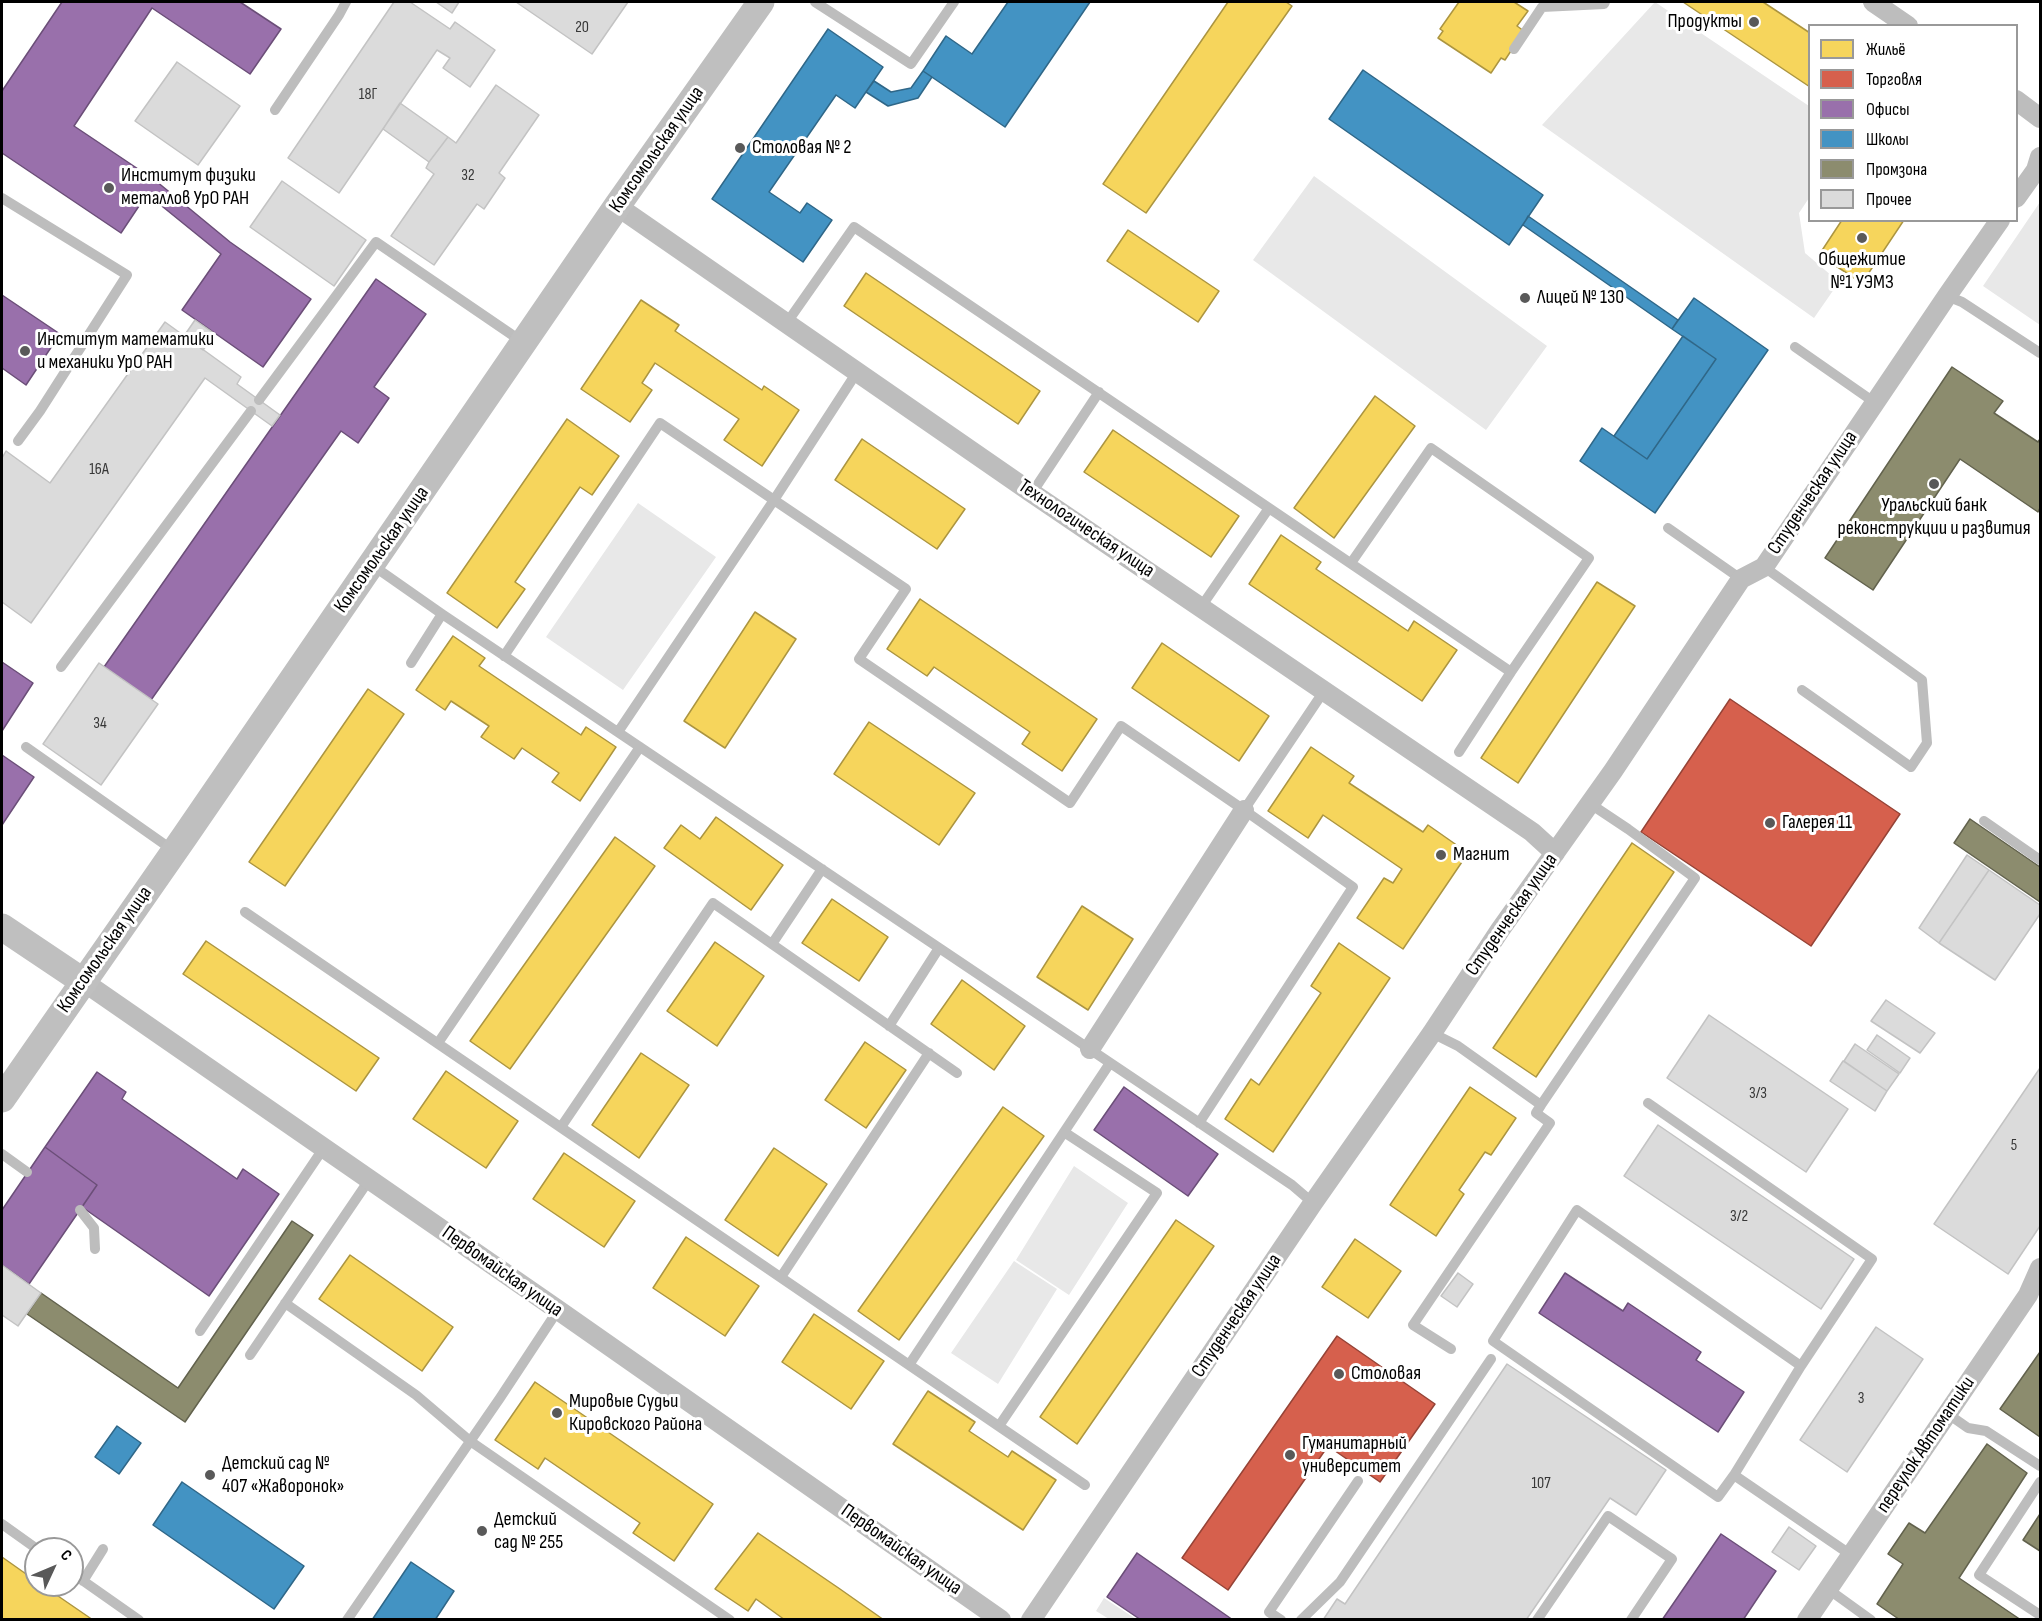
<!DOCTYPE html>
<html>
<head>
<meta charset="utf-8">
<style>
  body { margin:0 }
  #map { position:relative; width:2042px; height:1621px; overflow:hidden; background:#fff; font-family:"Sofia Sans Condensed",sans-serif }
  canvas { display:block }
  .frame { position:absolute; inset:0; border:3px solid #000; pointer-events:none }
  .legend { position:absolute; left:1808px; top:24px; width:210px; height:198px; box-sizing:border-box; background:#fff; border:2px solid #999; margin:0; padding:8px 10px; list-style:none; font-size:18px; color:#000 }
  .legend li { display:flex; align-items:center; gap:12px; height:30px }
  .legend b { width:30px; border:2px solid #999 }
  .north { position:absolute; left:24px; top:1537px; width:60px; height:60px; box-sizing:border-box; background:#fff; border:2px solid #999; border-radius:50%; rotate:46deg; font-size:16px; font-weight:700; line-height:24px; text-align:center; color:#000 }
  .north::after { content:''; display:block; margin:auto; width:21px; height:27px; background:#595959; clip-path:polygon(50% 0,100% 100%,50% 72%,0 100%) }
</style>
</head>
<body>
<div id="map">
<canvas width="2042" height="1621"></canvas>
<div class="frame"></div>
<ul class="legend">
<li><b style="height:16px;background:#f6d55c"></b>Жильё</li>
<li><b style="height:16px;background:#d6604d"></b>Торговля</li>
<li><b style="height:16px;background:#9970ab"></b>Офисы</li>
<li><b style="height:16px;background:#4393c3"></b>Школы</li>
<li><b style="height:16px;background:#8c8c6e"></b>Промзона</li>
<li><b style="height:16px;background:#dbdbdb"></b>Прочее</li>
</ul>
<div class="north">С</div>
</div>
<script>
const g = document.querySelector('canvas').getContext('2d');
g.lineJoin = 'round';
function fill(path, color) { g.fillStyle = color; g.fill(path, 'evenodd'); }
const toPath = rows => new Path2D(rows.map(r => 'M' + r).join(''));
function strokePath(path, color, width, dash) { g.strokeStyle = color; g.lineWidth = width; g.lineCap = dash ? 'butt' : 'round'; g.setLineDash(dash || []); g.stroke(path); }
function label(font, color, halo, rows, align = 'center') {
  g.font = font + ' "Sofia Sans Condensed",sans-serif'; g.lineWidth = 6; g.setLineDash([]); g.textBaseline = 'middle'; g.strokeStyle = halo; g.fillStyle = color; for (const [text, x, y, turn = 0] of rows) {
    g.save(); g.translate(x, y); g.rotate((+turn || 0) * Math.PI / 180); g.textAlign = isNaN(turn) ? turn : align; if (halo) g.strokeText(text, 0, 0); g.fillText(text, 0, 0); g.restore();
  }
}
fill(toPath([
  [1655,2,1809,106,1809,198,1799,213,1805,253,1839,282,1814,318,1542,125],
  [1314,176,1547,346,1486,430,1253,260],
  [2040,202,2040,325,1983,286],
  [638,503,716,557,623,690,546,637],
  [1074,1166,1128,1203,1069,1295,1016,1260],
  [1014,1261,1057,1289,998,1384,951,1353],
  [1104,1598,1136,1619,1109,1619,1096,1611]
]), '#e8e8e8');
const homes = toPath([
  [1228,2,1286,2,1292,6,1146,213,1103,184,1228,2],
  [1459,2,1514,2,1528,11,1517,26,1524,31,1505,60,1501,58,1491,73,1438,38,1443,31,1440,29,1459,2],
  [1683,2,1763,2,1810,33,1810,87,1683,2],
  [1842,220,1904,220,1862,283,1819,255,1842,220],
  [1128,230,1219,291,1198,322,1107,261,1128,230],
  [866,273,1040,391,1018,424,844,306,866,273],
  [641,300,679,325,675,331,762,390,764,386,799,410,762,466,724,440,739,419,655,363,642,383,652,390,630,422,581,389,641,300],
  [1375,396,1415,426,1334,538,1294,508,1375,396],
  [567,419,619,456,592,495,580,487,515,582,525,589,497,628,447,593,567,419],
  [1113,430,1239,516,1211,557,1084,472,1113,430],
  [862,439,965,509,937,549,835,480,862,439],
  [1281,535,1321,562,1316,569,1408,631,1414,621,1457,650,1422,701,1249,584,1281,535],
  [1597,582,1635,606,1518,783,1481,758,1597,582],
  [920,599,1097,719,1062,771,1022,744,1030,732,934,667,927,676,887,649,920,599],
  [755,612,796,639,725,748,684,721,755,612],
  [453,636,485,658,479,666,581,735,586,727,616,747,580,801,552,782,559,773,522,748,514,759,481,737,489,726,451,701,445,710,416,690,453,636],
  [1162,643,1269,716,1239,761,1132,688,1162,643],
  [368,689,404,714,285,886,249,862,368,689],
  [869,722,975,793,939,845,834,774,869,722],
  [1311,747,1354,776,1349,783,1423,832,1428,825,1468,853,1403,949,1357,918,1384,878,1393,883,1402,869,1323,815,1308,838,1268,811,1311,747],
  [716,817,783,865,751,910,664,848,681,825,700,839,716,817],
  [615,837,655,866,510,1069,470,1041,615,837],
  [1632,843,1674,872,1536,1077,1493,1048,1632,843],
  [832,899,888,937,859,981,802,943,832,899],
  [1082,906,1133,939,1088,1010,1037,977,1082,906],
  [206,941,379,1058,356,1091,183,974,206,941],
  [715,942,764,976,717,1046,667,1011,715,942],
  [1339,943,1390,978,1273,1152,1225,1119,1251,1079,1259,1085,1321,993,1311,986,1339,943],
  [962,980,1025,1026,994,1070,931,1024,962,980],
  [865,1042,906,1070,866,1128,825,1100,865,1042],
  [641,1053,689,1085,639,1158,592,1125,641,1053],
  [446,1071,518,1121,486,1168,413,1119,446,1071],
  [1470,1087,1516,1118,1491,1155,1485,1152,1459,1190,1464,1194,1436,1236,1390,1205,1470,1087],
  [1003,1107,1044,1136,899,1340,858,1311,1003,1107],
  [774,1148,827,1184,778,1256,725,1220,774,1148],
  [564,1153,635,1201,604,1247,533,1199,564,1153],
  [1176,1220,1214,1246,1077,1444,1040,1417,1176,1220],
  [686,1237,759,1286,725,1336,653,1288,686,1237],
  [1355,1239,1401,1271,1368,1318,1322,1287,1355,1239],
  [350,1255,453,1327,422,1371,319,1299,350,1255],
  [814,1314,884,1361,851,1409,782,1362,814,1314],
  [535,1382,713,1504,674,1561,633,1533,640,1523,545,1458,538,1469,495,1440,535,1382],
  [928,1391,975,1422,969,1431,1008,1457,1012,1451,1056,1480,1023,1530,893,1444,928,1391],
  [758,1533,840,1589,884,1620,785,1620,756,1599,748,1611,715,1589,758,1533],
  [2,1557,36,1581,36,1585,42,1585,93,1620,2,1620,2,1557]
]);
fill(homes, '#f6d55c');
strokePath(homes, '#ac9540', 1.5);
const shops = toPath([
  [1730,699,1900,814,1811,946,1641,832,1730,699],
  [1337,1336,1435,1404,1380,1482,1328,1446,1228,1590,1182,1558,1337,1336]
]);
fill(shops, '#d6604d');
strokePath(shops, '#964336', 1.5);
const offices = toPath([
  [62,2,240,2,281,29,250,74,152,8,74,126,156,181,230,242,311,299,263,367,182,310,221,254,147,194,121,233,2,153,2,91,62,2],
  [376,279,426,314,374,387,389,398,358,443,341,431,151,700,104,667,376,279],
  [2,295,60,334,26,385,2,368,2,295],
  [2,662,33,683,2,731,2,662],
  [2,755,34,777,2,825,2,755],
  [97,1072,126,1092,122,1099,237,1179,243,1169,279,1194,209,1296,82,1207,97,1185,45,1147,97,1072],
  [1124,1087,1218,1154,1188,1196,1094,1130,1124,1087],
  [45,1147,97,1185,29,1284,2,1265,2,1210,45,1147],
  [1565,1273,1623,1311,1628,1303,1701,1352,1696,1360,1744,1392,1718,1432,1539,1313,1565,1273],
  [1721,1534,1776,1571,1763,1590,1743,1620,1662,1620,1721,1534],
  [1137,1553,1233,1620,1141,1620,1107,1597,1137,1553]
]);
fill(offices, '#9970ab');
strokePath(offices, '#6b4e78', 1.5);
const schools = toPath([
  [1008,2,1090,2,1005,127,923,71,946,36,972,54,1008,2],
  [828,29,883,67,855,108,836,95,769,192,800,213,807,203,832,220,803,262,712,199,828,29],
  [1363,70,1543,195,1509,245,1329,119,1363,70],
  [923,71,932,77,918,98,888,106,866,92,874,81,891,92,911,88,923,71],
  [1528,216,1678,320,1672,329,1523,225,1528,216],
  [1694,298,1768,350,1655,513,1580,461,1602,428,1647,459,1716,359,1672,329,1694,298],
  [1683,336,1716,359,1647,459,1614,436,1683,336],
  [117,1426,141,1443,119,1474,95,1457,117,1426],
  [182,1482,304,1566,274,1609,153,1525,182,1482],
  [411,1562,454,1591,435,1620,372,1620,411,1562]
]);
fill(schools, '#4393c3');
strokePath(schools, '#2f6788', 1.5);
const industry = toPath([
  [1952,367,2003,401,1994,413,2038,442,2040,439,2040,508,2038,512,1960,459,1873,590,1825,558,1952,367],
  [1970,819,2040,867,2040,902,1954,843,1970,819],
  [292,1221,313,1235,185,1422,27,1314,41,1293,178,1388,292,1221],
  [2040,1352,2040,1437,2000,1409,2040,1352],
  [1987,1444,2027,1473,1959,1578,2021,1620,1900,1620,1877,1604,1903,1564,1888,1554,1909,1523,1925,1533,1987,1444],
  [2040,1514,2040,1551,2023,1540,2040,1514]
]);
fill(industry, '#8c8c6e');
strokePath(industry, '#62624d', 1.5);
const building = toPath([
  [394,2,410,2,450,29,455,22,495,50,470,87,443,68,450,58,437,50,339,193,288,158,394,2],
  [436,2,459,2,452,13,436,2],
  [516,2,628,2,592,54,516,2],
  [177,62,240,106,198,165,135,121,177,62],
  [496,85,539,115,499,173,505,178,484,209,477,204,434,265,391,236,434,174,426,168,429,162,448,137,456,143,496,85],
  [400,103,448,137,429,162,383,129,400,103],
  [282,181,366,240,334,286,250,227,282,181],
  [195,320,215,334,203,350,184,336,195,320],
  [165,322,241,377,237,384,280,415,272,426,205,378,31,623,2,602,2,458,6,451,50,483,165,322],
  [99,663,158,704,101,785,43,744,99,663],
  [1967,855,1989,870,1939,943,1919,928,1967,855],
  [1989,870,2040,905,2040,914,1995,980,1939,943,1989,870],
  [1886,1000,1935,1033,1920,1053,1871,1021,1886,1000],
  [1709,1015,1848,1109,1806,1172,1667,1078,1709,1015],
  [1877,1035,1910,1058,1900,1073,1867,1050,1877,1035],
  [1855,1044,1899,1074,1887,1091,1844,1061,1855,1044],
  [1843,1061,1887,1091,1875,1111,1830,1081,1843,1061],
  [2040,1068,2040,1226,2008,1274,1934,1224,2040,1068],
  [1658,1125,1854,1259,1821,1309,1624,1176,1658,1125],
  [2,1265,41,1293,18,1326,2,1315,2,1265],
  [1458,1273,1473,1284,1457,1307,1441,1296,1458,1273],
  [1876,1327,1923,1359,1847,1472,1800,1440,1876,1327],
  [1507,1364,1666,1470,1636,1515,1610,1498,1526,1620,1323,1620,1337,1599,1345,1604,1507,1364],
  [1789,1527,1816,1546,1799,1570,1772,1552,1789,1527]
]);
fill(building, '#dbdbdb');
strokePath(building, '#c3c3c3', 1.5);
strokePath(toPath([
  [815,2,911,64,954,2],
  [1514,49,1542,7,1604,4,1605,2],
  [275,110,339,15,346,2],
  [2,198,127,275,40,411,18,441],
  [1947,296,1962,302,2040,353],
  [786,324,854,227,1511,672,1459,752],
  [1795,347,1874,402],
  [259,400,376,242,524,343],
  [1032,493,1099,392],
  [1668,528,1741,579],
  [1351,563,1431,448,1589,558,1511,672],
  [372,565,442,614,1292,1185,1313,1203],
  [1764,567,1922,680,1927,743,1911,767,1802,690],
  [1201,607,1269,508],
  [504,656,660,423,774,500,857,372],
  [411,663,442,614],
  [61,667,251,411],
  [618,732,774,500,906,589,859,659,1070,803,1121,726,1244,810],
  [26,747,174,851],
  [1984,821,2040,860],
  [245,912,1085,1485],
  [772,944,822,869],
  [889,1026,939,948],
  [1432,1033,1458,1046,1541,1105,1695,878,1628,829,1589,803],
  [438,1043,640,747],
  [1648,1103,1872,1259,1801,1366,1734,1475],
  [1199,1123,1353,887,1244,810,1324,691],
  [561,1127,713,903,957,1073],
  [2,1154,27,1172],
  [80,1210,94,1228,95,1249],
  [781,1277,929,1053],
  [285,1303,416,1395,470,1441,730,1620],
  [200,1331,323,1149],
  [1451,1349,1413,1325,1550,1123,1536,1113,1541,1105],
  [250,1355,369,1180],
  [909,1365,1110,1063],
  [1801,1366,1577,1210,1493,1341,1718,1497,1734,1475,1851,1555],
  [1948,1414,1968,1428,1986,1431,2040,1466],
  [999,1426,1157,1193,1064,1132],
  [2040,1482,1979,1575,2040,1615],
  [2,1524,37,1549],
  [72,1573,139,1620],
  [83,1581,103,1549],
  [1828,1589,1871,1620],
  [347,1620,500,1398,558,1310],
  [1281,1620,1269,1612,1358,1481],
  [1301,1620,1340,1582,1491,1359],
  [1537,1620,1608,1516,1672,1559,1631,1620]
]), '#bdbdbd', 10);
strokePath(toPath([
  [1873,2,1908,26],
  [2016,100,2040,118],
  [2016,198,2036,170,2040,157],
  [617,206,1032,493,1532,832,1555,853],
  [84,982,558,1310,1001,1620],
  [1090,1049,1244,810],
  [1031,1620,1313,1203,1432,1033,1500,930,1613,771,1741,579,1764,567,1947,296,2000,220],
  [1807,1620,2028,1295,2040,1268]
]), '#bdbdbd', 20);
strokePath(toPath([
  [2,927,84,982],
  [2,1099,185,836,617,206,761,2]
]), '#bfbfbf', 27);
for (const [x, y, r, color] of [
  [1754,22,6,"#595959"],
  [740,148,6,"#595959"],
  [109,188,6,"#595959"],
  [1862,238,6,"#595959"],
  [1525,298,6,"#595959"],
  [25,351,6,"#595959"],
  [1934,484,6,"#595959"],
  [1770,823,6,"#595959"],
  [1441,855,6,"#595959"],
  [1339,1374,6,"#595959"],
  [557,1413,6,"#595959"],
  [1290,1455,6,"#595959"],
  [210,1475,6,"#595959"],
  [482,1531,6,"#595959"]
]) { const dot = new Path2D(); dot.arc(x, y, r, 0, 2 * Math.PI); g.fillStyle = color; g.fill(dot); strokePath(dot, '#fff', 2); }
label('16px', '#373737', null, [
  ["20",582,28],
  ["18Г",368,95],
  ["32",468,176],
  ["16А",99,470],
  ["34",100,724],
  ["3/3",1758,1094],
  ["5",2014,1146],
  ["3/2",1739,1217],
  ["3",1861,1399],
  ["107",1541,1484]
]);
label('20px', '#000', '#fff', [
  ["Продукты",1742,22,"right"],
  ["Столовая № 2",752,148],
  ["Институт физики",121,176],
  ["металлов УрО РАН",121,199],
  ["Общежитие",1862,260,"center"],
  ["№1 УЭМЗ",1862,283,"center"],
  ["Лицей № 130",1537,298],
  ["Институт математики",37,340],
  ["и механики УрО РАН",37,363],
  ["Уральский банк",1934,506,"center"],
  ["реконструкции и развития",1934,529,"center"],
  ["Галерея 11",1782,823],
  ["Магнит",1453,855],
  ["Столовая",1351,1374],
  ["Мировые Судьи",569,1402],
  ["Кировского Района",569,1425],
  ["Гуманитарный",1302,1444],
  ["университет",1302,1467],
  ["Детский сад №",222,1464],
  ["407 «Жаворонок»",222,1487],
  ["Детский",494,1520],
  ["сад № 255",494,1543]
], 'left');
label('20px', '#000', '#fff', [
  ["Комсомольская улица",657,150,-55],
  ["Студенческая улица",1813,493,-56],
  ["Технологическая улица",1086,529,34],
  ["Комсомольская улица",382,550,-55],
  ["Студенческая улица",1512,915,-55],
  ["Комсомольская улица",105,950,-55],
  ["Первомайская улица",502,1272,35],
  ["Студенческая улица",1237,1316,-56],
  ["переулок Автоматики",1926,1445,-56],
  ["Первомайская улица",901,1550,35]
]);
</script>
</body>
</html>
